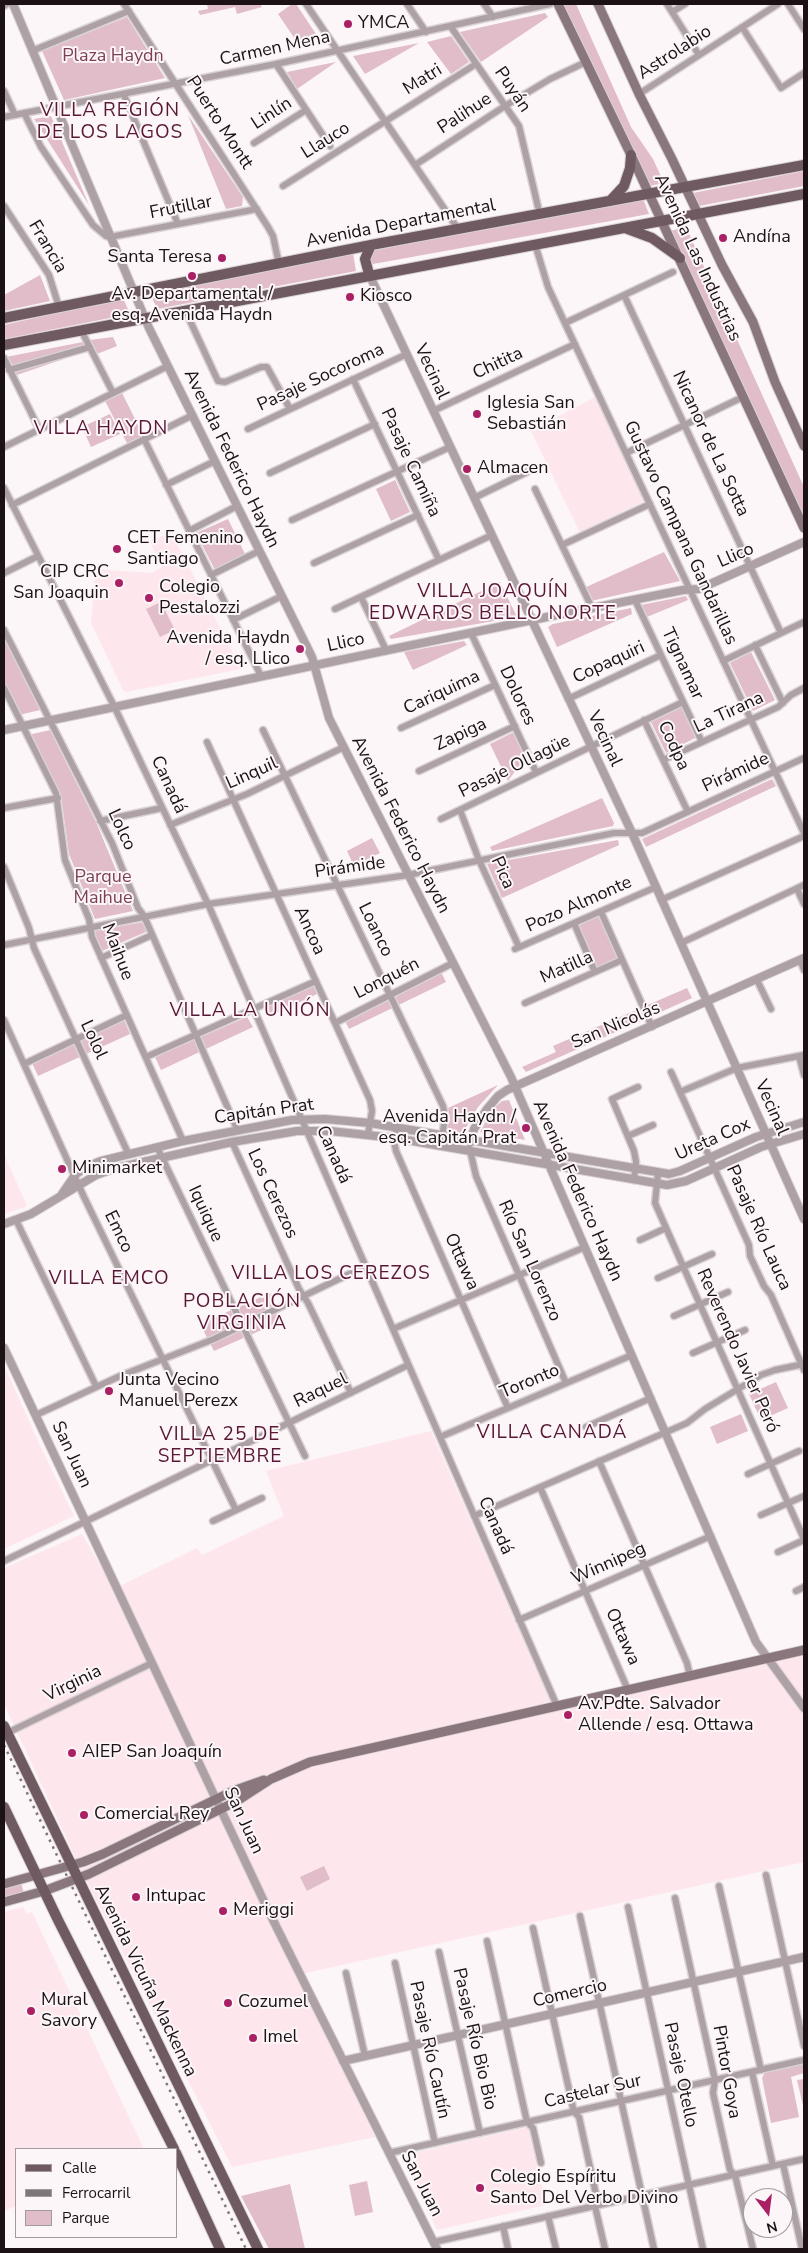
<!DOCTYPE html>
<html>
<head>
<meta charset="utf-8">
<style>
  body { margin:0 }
  #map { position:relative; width:808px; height:2253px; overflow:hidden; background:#fcf6f8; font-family:"Nunito Sans",sans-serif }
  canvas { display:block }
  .frame { position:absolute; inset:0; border:5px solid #1c1215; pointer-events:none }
  .legend { position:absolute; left:15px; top:2148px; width:162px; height:90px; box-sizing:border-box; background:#fcf6f8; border:1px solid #a29b9d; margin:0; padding:6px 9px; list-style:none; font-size:15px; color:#1c1215 }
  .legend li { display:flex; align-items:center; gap:10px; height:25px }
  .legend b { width:25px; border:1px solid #a29b9d }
  .north { position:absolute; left:743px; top:2188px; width:50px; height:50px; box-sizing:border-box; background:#fcf6f8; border:1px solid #a29b9d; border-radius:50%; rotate:165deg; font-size:14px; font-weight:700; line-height:20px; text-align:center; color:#1c1215 }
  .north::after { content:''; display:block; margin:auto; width:18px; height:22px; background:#a92064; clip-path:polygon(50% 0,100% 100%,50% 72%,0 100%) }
</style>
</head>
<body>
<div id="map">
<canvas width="808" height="2253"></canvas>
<div class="frame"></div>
<ul class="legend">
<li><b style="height:6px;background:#705a61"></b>Calle</li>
<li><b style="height:6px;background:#7e7678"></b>Ferrocarril</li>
<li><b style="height:14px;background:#e0bdc8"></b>Parque</li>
</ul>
<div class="north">N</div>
</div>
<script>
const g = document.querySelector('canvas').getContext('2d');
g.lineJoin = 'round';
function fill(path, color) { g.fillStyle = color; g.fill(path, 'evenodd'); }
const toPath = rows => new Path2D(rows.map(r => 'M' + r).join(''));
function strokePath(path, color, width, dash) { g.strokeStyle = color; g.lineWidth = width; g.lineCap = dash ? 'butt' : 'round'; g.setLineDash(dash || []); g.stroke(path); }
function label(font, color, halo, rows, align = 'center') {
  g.font = font + ' "Nunito Sans",sans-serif'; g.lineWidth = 4; g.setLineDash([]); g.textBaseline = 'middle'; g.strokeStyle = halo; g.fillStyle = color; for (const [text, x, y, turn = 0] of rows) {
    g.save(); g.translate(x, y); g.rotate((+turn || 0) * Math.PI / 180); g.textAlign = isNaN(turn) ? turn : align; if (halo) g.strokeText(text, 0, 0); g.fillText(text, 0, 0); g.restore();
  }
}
fill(toPath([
  [595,397,644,501,580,533,531,431],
  [171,532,241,669,126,692,123,690,91,623,95,569,152,573,162,567,150,542],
  [4,1154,27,1206,4,1214],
  [4,1365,37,1439,74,1516,4,1549],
  [431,1431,554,1710,804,1655,804,1862,297,1975,375,2137,232,2167,82,1872,4,1704,4,1568,82,1534,114,1589,197,1548,202,1555,284,1516,266,1471],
  [23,1907,27,1914,32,1912,144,2149,16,2149,16,2206,4,2211,4,1912],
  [528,2127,546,2205,437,2230,409,2171,416,2163,414,2153]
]), '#fee6ed');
fill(toPath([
  [207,4,260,4,262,7,237,14,235,7,200,15,198,11,208,9],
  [292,4,296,4,316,34,299,45,278,14],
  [561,4,576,4,631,127,653,159,664,183,649,186],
  [545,13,548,17,481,62,460,32],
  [127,17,165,78,64,100,42,51],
  [451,36,469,62,451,74,427,42],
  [419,43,365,74,353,56],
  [336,62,297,89,287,72],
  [188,115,243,197,242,206,226,209],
  [51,116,89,205,34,119],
  [804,171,804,186,699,206,693,193],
  [643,199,649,214,373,264,369,258,371,251],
  [686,227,804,487,804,519,670,231],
  [353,253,356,271,157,309,150,293],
  [40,275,50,301,4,311,4,295],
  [123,298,130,314,4,339,4,325],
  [113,337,117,346,97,354,90,340],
  [83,342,87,351,14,376,6,357],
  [121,391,144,437,128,445,104,399],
  [110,414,120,434,91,447,82,427],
  [395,480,410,512,391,521,376,489],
  [228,519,246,556,215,570,196,533],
  [664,552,680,581,591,601,584,588],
  [500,582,517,617,391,639,389,636],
  [686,596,688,600,647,617,641,605],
  [161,602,175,630,160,637,146,609],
  [631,608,632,614,557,647,548,627,553,624],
  [4,639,40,710,19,715,4,685],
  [464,641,467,645,413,670,404,652],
  [751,652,775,700,753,711,730,663],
  [682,707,697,737,666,753,651,722],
  [50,730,96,822,133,911,95,919,69,854,61,796,28,735],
  [514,732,526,756,508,781,490,744],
  [772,779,776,786,646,847,642,839],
  [602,798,614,823,613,826,492,851,490,847],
  [372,838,380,853,354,866,347,851],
  [618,840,619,845,502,898,487,864],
  [599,916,618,958,596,968,577,925],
  [144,922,148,931,102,951,94,931],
  [441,972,446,982,349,1029,345,1021],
  [313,985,317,994,268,1017,264,1007],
  [687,988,692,998,526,1072,522,1067,556,1052,553,1046],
  [247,1017,253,1027,161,1070,155,1057],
  [124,1020,130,1034,38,1076,32,1063],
  [498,1085,478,1107,464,1131,458,1134,450,1131,447,1128,450,1119,448,1108],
  [509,1100,525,1140,480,1132,493,1109,502,1101],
  [270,1293,282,1321,214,1351,200,1324],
  [776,1382,788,1408,761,1420,749,1394],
  [741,1414,748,1431,717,1444,710,1427],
  [324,1866,330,1879,307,1891,300,1877],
  [21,1883,24,1893,4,1898,4,1888],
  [804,2064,804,2073,791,2077,799,2117,771,2123,762,2078,765,2072],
  [804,2079,804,2110,797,2080],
  [367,2181,373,2212,355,2216,349,2185],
  [290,2184,305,2249,269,2249,241,2196]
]), '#e0bdc8');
const minor = toPath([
  [124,4,268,227,273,236,279,264],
  [306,4,458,229],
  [407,4,426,32],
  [484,4,493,17],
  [667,4,699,55],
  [788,4,804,29],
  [4,6,7,4],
  [672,12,685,4],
  [451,27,519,126,538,207],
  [742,27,781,88,804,73],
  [32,51,129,11],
  [276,64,330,146],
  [4,91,15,115],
  [639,94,778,4],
  [124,95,178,224],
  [24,113,41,147,93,225,106,236,110,237,257,209],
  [4,117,276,64,550,4],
  [254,143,306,110],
  [415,165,505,106,550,79,586,62],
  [283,186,476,64],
  [4,206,49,275,59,307],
  [535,244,548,287,804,833],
  [624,295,781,633],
  [185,310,218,381,225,382,261,367,267,367,290,409],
  [565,323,673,272],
  [81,330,113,393],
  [4,358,39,429],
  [9,370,90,347],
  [353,379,439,560],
  [433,411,575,344],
  [248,429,407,354],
  [144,439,261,676],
  [4,447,168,366],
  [626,453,743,397],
  [270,473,375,424],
  [166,485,215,461],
  [4,488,114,706,208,904,557,1706],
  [535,489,592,608],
  [474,498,527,472],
  [12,505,193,415],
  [292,520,450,447],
  [189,531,237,506],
  [562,545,650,504],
  [314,563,418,515],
  [4,573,38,556],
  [211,575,259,551],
  [361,597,386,650],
  [635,600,702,742],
  [335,609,492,535],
  [233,620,282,596],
  [4,630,112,843,138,908,144,916,237,1129],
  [471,633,536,772],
  [755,645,783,703],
  [723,661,804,622],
  [4,688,56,793,65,860,89,919,92,937,183,1141],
  [568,699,661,655],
  [644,720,688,812],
  [401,728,495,685],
  [263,730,443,1106,445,1116,441,1146],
  [207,742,370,1100,372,1111,368,1134],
  [663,760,778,707,791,695,804,688],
  [419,771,515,726],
  [4,808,58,798],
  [460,810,479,860,519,947],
  [441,819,683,702],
  [100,821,162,808],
  [170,825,247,794,344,747],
  [4,867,29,928,34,948,128,1153],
  [797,889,804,904],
  [661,900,804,836],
  [601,912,652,1027],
  [574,923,595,972],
  [681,943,804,885],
  [4,945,208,904,408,875,614,833,642,833,804,758],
  [515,949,656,887],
  [101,958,152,935],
  [800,960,804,970],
  [757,980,771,1009],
  [525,1003,622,960],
  [4,1020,84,1197,236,1510],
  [335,1023,453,963],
  [799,1056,804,1075],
  [146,1057,316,981],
  [24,1064,127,1015],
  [671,1072,749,1245,750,1256,764,1286,771,1295,804,1370],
  [680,1092,737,1068,804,1055],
  [397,1127,394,1141,396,1151,508,1408],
  [628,1136,653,1125],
  [232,1142,299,1289,308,1303,351,1393],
  [157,1147,305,1456],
  [470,1150,476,1176,566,1383],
  [658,1173,655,1203,804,1539],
  [634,1180,636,1162,634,1151,612,1099,638,1087],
  [16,1220,96,1386],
  [640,1240,666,1228],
  [658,1278,712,1254],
  [674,1316,728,1292],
  [393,1329,585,1247],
  [693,1353,745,1330],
  [36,1415,120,1376,214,1339,366,1266],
  [586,1427,651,1398],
  [440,1437,632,1355],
  [599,1461,687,1663,690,1676],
  [748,1474,799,1451],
  [540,1487,628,1690],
  [761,1515,804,1496],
  [474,1516,687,1423,705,1409,761,1375,775,1370,804,1364],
  [213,1521,262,1498],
  [778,1552,804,1540],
  [4,1561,408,1365],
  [796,1591,804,1587],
  [519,1620,711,1536],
  [7,1733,152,1663],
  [766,1875,804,2046],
  [719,1886,761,2070],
  [675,1898,715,2080,713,2093,730,2170,735,2175,753,2249],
  [628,1907,703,2249],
  [580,1916,654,2249],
  [533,1928,574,2112,579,2117,597,2199,595,2206,605,2249],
  [487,1941,527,2122,533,2128,541,2163],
  [439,1952,480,2133],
  [395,1963,435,2143],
  [346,1973,365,2056],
  [752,2072,773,2166],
  [389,2153,804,2060],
  [783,2164,802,2249],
  [548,2216,556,2249],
  [503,2226,508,2249],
  [434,2242,804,2159]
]);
const tertiary = toPath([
  [13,4,149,328,312,657,329,718,511,1077,756,1642,804,1708],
  [369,274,632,833,804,1219],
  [4,730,547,617,683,590,699,589,804,542],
  [470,1143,474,1129,487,1109,498,1096,507,1090,804,958],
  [62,1194,75,1175,86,1167,101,1161,183,1141,292,1120,325,1119,370,1123,669,1174,680,1171,756,1137,804,1122],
  [4,1224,31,1214,96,1175,116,1168,232,1142,297,1131,330,1131,395,1138,667,1185,686,1181,761,1147,804,1134],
  [4,1348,268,1910,437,2249],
  [343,2061,804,1957]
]);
const secondary = toPath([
  [558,4,631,155,804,528],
  [598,4,639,94,672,159,722,265,753,322,775,382,804,446],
  [4,1884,83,1862,103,1854,233,1791,264,1780],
  [4,1902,44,1891,89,1874,237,1801,271,1779,310,1762,804,1650]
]);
const primary = toPath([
  [610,201,624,186,630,168,631,155],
  [625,228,652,238,680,258],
  [369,274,365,259,371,245],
  [4,318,371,245,804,165],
  [4,345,804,194],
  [4,1726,258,2249],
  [4,1807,58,1920,174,2149],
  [176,2153,220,2249]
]);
strokePath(minor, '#d8d2d4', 9);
strokePath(tertiary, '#d8d2d4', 10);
strokePath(secondary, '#d8d2d4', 11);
strokePath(primary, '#d8d2d4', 12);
strokePath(minor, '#aea1a5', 6);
strokePath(tertiary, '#aea1a5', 8);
strokePath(secondary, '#8a777d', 9);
strokePath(primary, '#705a61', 10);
strokePath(toPath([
  [4,1745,246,2249]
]), '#7e7678', 2.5, [2.5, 5]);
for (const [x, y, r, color] of [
  [348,24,5,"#a92064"],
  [723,238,5,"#a92064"],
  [222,258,5,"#a92064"],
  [192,276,5,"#a92064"],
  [350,297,5,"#a92064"],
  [477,414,5,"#a92064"],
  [467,469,5,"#a92064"],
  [117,549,5,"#a92064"],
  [119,583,5,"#a92064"],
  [149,598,5,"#a92064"],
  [300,649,5,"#a92064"],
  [526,1128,5,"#a92064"],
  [62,1169,5,"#a92064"],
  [109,1391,5,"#a92064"],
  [568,1715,5,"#a92064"],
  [72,1753,5,"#a92064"],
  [84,1815,5,"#a92064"],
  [136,1897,5,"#a92064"],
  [223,1911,5,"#a92064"],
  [228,2003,5,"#a92064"],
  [31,2011,5,"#a92064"],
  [253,2038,5,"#a92064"],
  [480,2188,5,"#a92064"]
]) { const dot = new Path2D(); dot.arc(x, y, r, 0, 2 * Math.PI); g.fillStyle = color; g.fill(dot); strokePath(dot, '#fcf6f8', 2); }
label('18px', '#1c1215', '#fcf6f8', [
  ["YMCA",358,24],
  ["Andína",733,238],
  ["Santa Teresa",212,258,"right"],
  ["Av. Departamental /",192,295,"center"],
  ["esq. Avenida Haydn",192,316,"center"],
  ["Kiosco",360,297],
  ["Iglesia San",487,404],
  ["Sebastián",487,425],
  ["Almacen",477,469],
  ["CET Femenino",127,539],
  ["Santiago",127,560],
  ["CIP CRC",109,573,"right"],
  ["San Joaquin",109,594,"right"],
  ["Colegio",159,588],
  ["Pestalozzi",159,609],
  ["Avenida Haydn",290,639,"right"],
  ["/ esq. Llico",290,660,"right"],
  ["Avenida Haydn /",516,1118,"right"],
  ["esq. Capitán Prat",516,1139,"right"],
  ["Minimarket",72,1169],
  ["Junta Vecino",119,1381],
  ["Manuel Perezx",119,1402],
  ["Av.Pdte. Salvador",578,1705],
  ["Allende / esq. Ottawa",578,1726],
  ["AIEP San Joaquín",82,1753],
  ["Comercial Rey",94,1815],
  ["Intupac",146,1897],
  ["Meriggi",233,1911],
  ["Mural",41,2001],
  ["Savory",41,2022],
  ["Cozumel",238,2003],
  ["Imel",263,2038],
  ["Colegio Espíritu",490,2178],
  ["Santo Del Verbo Divino",490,2199]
], 'left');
label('18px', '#1c1215', '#fcf6f8', [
  ["Carmen Mena",275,49,-12],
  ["Astrolabio",675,53,-33],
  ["Matri",423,80,-32],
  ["Puyán",512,90,56],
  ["Linlín",272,114,-33],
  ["Palihue",465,114,-33],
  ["Puerto Montt",219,123,57],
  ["Llauco",326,141,-32],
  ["Frutillar",181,208,-11],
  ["Avenida Departamental",401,224,-11],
  ["Francia",47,247,59],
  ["Avenida Las Industrias",697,258,65],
  ["Chitita",498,364,-25],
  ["Vecinal",431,372,65],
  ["Pasaje Socoroma",321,378,-25],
  ["Nicanor de La Sotta",710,444,65],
  ["Avenida Federico Haydn",231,459,64],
  ["Pasaje Camiña",410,463,65],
  ["Gustavo Campana Gandarillas",680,533,65],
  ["Llico",736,556,-24],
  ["Llico",346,643,-12],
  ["Copaquiri",609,663,-25],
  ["Tignamar",682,664,65],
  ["Cariquima",442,693,-25],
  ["Dolores",517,696,65],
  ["La Tirana",729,713,-25],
  ["Zapiga",461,735,-25],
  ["Vecinal",604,739,65],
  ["Codpa",673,746,65],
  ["Pasaje Ollagüe",515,767,-26],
  ["Pirámide",736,773,-25],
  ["Linquil",252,774,-24],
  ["Canadá",168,785,65],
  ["Avenida Federico Haydn",400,825,63],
  ["Lolco",121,830,65],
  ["Pirámide",350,868,-8],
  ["Pica",502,873,66],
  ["Pozo Almonte",579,905,-24],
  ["Loanco",375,930,64],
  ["Ancoa",309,931,65],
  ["Maihue",117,952,69],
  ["Matilla",567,968,-24],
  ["Lonquén",387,979,-27],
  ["San Nicolás",616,1026,-23],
  ["Lolol",93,1040,65],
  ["Vecinal",771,1108,66],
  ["Capitán Prat",264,1112,-8],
  ["Ureta Cox",713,1140,-24],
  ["Canadá",333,1155,66],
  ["Avenida Federico Haydn",577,1191,66],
  ["Los Cerezos",272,1194,65],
  ["Iquique",205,1214,65],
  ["Pasaje Río Lauca",758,1228,66],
  ["Emco",118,1232,64],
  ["Río San Lorenzo",529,1261,66],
  ["Ottawa",461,1262,66],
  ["Reverendo Javier Peró",737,1351,66],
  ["Toronto",530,1382,-23],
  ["Raquel",321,1391,-26],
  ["San Juan",71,1455,65],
  ["Canadá",495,1526,66],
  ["Winnipeg",609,1564,-24],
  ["Ottawa",622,1637,66],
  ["Virginia",73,1684,-26],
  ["San Juan",243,1821,65],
  ["Avenida Vicuña Mackenna",145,1981,64],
  ["Comercio",570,1994,-13],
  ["Pasaje Río Bio Bio",474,2039,77],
  ["Pasaje Río Cautín",429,2050,78],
  ["Pintor Goya",726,2072,80],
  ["Pasaje Otello",680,2075,78],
  ["Castelar Sur",593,2092,-13],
  ["San Juan",421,2184,63]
]);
label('18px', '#7d3f57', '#fcf6f8', [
  ["Plaza Haydn",113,57],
  ["Parque",103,878],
  ["Maihue",103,899]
]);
g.letterSpacing = '1px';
label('19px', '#591735', '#fcf6f8', [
  ["VILLA REGIÓN",110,111],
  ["DE LOS LAGOS",110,133],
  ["VILLA HAYDN",101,429],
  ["VILLA JOAQUÍN",493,592],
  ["EDWARDS BELLO NORTE",493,614],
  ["VILLA LA UNIÓN",250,1011],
  ["VILLA LOS CEREZOS",331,1274],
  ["VILLA EMCO",109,1279],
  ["POBLACIÓN",242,1302],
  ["VIRGINIA",242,1324],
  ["VILLA CANADÁ",552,1433],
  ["VILLA 25 DE",220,1435],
  ["SEPTIEMBRE",220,1457]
]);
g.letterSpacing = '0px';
</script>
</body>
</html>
